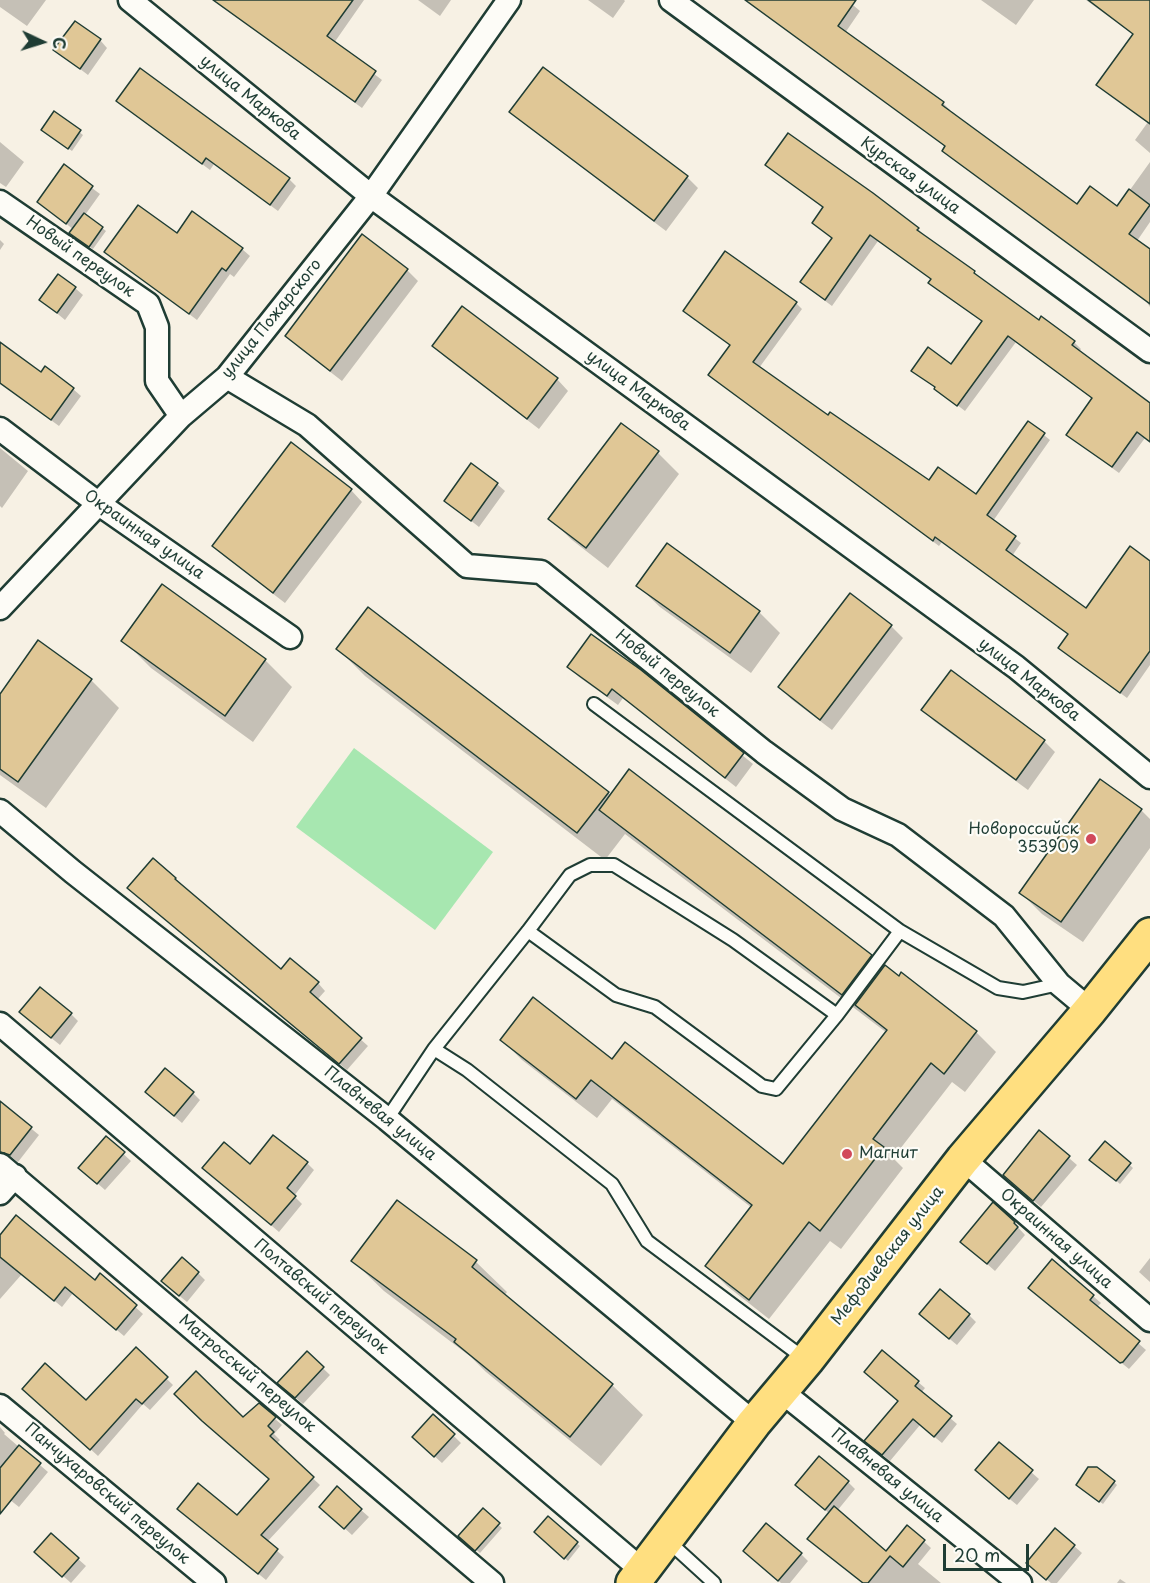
<!DOCTYPE html>
<html>
<head>
<meta charset="utf-8">
<style>
  body { margin:0 }
  #map { position:relative; width:1150px; height:1583px; overflow:hidden; background:#f7f1e4; font-family:"Playpen Sans",sans-serif }
  canvas { display:block }
  .north { position:absolute; left:12px; top:12px; width:60px; height:60px; -webkit-text-stroke:4px #fdfcf7; paint-order:stroke; rotate:94deg; font-size:16px; font-weight:700; line-height:24px; text-align:center; color:#1f3d34 }
  .north::after { content:''; display:block; margin:auto; width:21px; height:27px; background:#1f3d34; clip-path:polygon(50% 0,100% 100%,50% 72%,0 100%) }
  .scale { position:absolute; left:943px; top:1544px; width:86px; height:27px; box-sizing:border-box; border:3px solid #1f3d34; border-top:0; padding-left:8px; font-size:18px; line-height:21px; white-space:nowrap; color:#1f3d34; -webkit-text-stroke:4px #fdfcf7; paint-order:stroke }
</style>
</head>
<body>
<div id="map">
<canvas width="1150" height="1583"></canvas>
<div class="north">С</div>
<div class="scale">20 m</div>
</div>
<script>
const g = document.querySelector('canvas').getContext('2d');
g.lineJoin = 'round';
function fill(path, color) { g.fillStyle = color; g.fill(path, 'evenodd'); }
const toPath = rows => new Path2D(rows.map(r => 'M' + r).join(''));
function strokePath(path, color, width, dash) { g.strokeStyle = color; g.lineWidth = width; g.lineCap = dash ? 'butt' : 'round'; g.setLineDash(dash || []); g.stroke(path); }
function label(font, color, halo, rows, align = 'center') {
  g.font = font + ' "Playpen Sans",sans-serif'; g.lineWidth = 4.5; g.setLineDash([]); g.textBaseline = 'middle'; g.strokeStyle = halo; g.fillStyle = color; for (const [text, x, y, turn = 0] of rows) {
    g.save(); g.translate(x, y); g.rotate((+turn || 0) * Math.PI / 180); g.textAlign = isNaN(turn) ? turn : align; if (halo) g.strokeText(text, 0, 0); g.fillText(text, 0, 0); g.restore();
  }
}
fill(toPath([
  [354,748,493,852,435,930,296,827]
]), '#a7e7b0');
fill(toPath([
  [0,0,46,0,27,26,0,7],
  [214,0,364,0,334,43,382,80,362,108],
  [418,0,451,0,440,16],
  [588,0,624,0,625,1,613,18],
  [746,0,847,0,860,11,845,33,943,103,950,110,949,112,1078,206,1117,208,1150,162,1150,222,1137,241,1150,251,1150,307,1146,301,1105,270,951,158,944,151,946,147],
  [981,0,1034,0,1016,25],
  [1086,0,1142,0,1150,5,1150,153,1135,140,1148,122,1098,85,1134,35],
  [100,40,107,48,88,75,55,50],
  [118,101,289,179,296,186,278,211,214,164,210,170],
  [511,112,687,177,698,188,666,231,523,123],
  [55,113,83,135,72,151,46,133],
  [0,142,24,162,6,187,0,183],
  [767,165,872,194,918,229,925,236,924,237,974,272,982,280,1039,322,1042,318,1074,342,1081,349,1079,352,1150,404,1150,442,1145,438,1119,473,1075,441,1093,399,1016,342,965,411,913,371,952,366,983,322,937,290,930,283,932,280,878,241,832,306,809,289,802,282,833,239,814,223,824,209],
  [64,167,100,194,85,215,106,231,93,249,74,236,74,230,39,202],
  [177,235,242,249,250,256,234,277,230,274,197,320,106,251],
  [0,240,4,244,0,250],
  [407,270,418,281,342,381,298,347,287,336],
  [75,288,83,295,65,320,41,300],
  [796,303,802,309,759,368,828,417,929,482,976,496,1029,423,1050,440,993,521,1021,543,1012,556,1087,610,1150,562,1150,665,1127,698,1060,648,1069,635,942,542,939,546,710,375,731,346,685,311],
  [0,344,41,374,73,389,81,396,59,426,0,383],
  [434,346,557,379,568,391,539,429,445,357],
  [622,425,658,453,679,474,608,568,572,540,550,519],
  [0,448,28,471,2,508,0,506],
  [497,484,505,491,479,527,446,501],
  [351,490,362,502,285,603,225,557,214,546],
  [638,586,759,612,780,633,751,673,660,607],
  [851,595,891,626,903,638,832,730,791,699,780,687],
  [123,640,265,660,292,687,253,742,151,668],
  [39,642,91,680,119,708,46,808,0,775,0,696],
  [338,649,608,793,871,956,884,969,976,1032,996,1052,965,1092,952,1082,893,1158,903,1168,841,1249,830,1241,769,1319,727,1286,707,1266,752,1208,612,1099,597,1118,522,1060,502,1040,612,1061,784,1166,887,1033,625,834,605,860,365,676],
  [569,667,640,672,753,764,736,787,623,698,618,705,579,677],
  [923,710,1044,741,1055,752,1028,790,934,721],
  [1141,810,1150,819,1150,848,1083,942,1042,914,1021,893],
  [137,895,282,971,318,983,325,991,317,1000,368,1046,347,1070],
  [71,1014,78,1021,60,1045,29,1020],
  [193,1093,200,1100,182,1123,154,1099],
  [0,1103,39,1135,18,1162,0,1148],
  [1039,1132,1077,1165,1041,1207,1012,1182],
  [106,1138,131,1161,105,1190,88,1175],
  [1105,1143,1133,1168,1120,1184,1095,1163],
  [307,1163,314,1170,294,1196,302,1204,279,1232,212,1175],
  [397,1202,476,1262,507,1292,504,1296,612,1385,643,1415,601,1466,486,1372,471,1357,384,1291,353,1261],
  [993,1205,1014,1223,1025,1235,995,1271,970,1249],
  [0,1238,95,1282,101,1276,143,1314,124,1336,73,1293,62,1307,22,1274,0,1299],
  [1150,1258,1150,1282,1139,1272],
  [198,1273,205,1280,187,1302,171,1289],
  [1038,1295,1093,1296,1101,1303,1097,1307,1146,1350,1129,1369],
  [969,1315,976,1322,957,1345,928,1321],
  [136,1349,173,1385,150,1410,143,1404,98,1456,31,1395,86,1402],
  [307,1353,330,1375,303,1404,287,1390],
  [918,1382,925,1388,921,1393,957,1424,942,1443,920,1425,890,1461,873,1447,899,1401],
  [259,1405,282,1425,274,1434,280,1440,276,1444,320,1485,267,1542,284,1557,266,1580,179,1509,237,1517,271,1479,243,1419],
  [433,1416,461,1443,442,1463,421,1444],
  [0,1427,5,1433,4,1434,48,1472,19,1507,0,1492],
  [999,1444,1039,1479,1017,1505,984,1478],
  [848,1482,855,1489,837,1511,887,1553,908,1527,931,1548,918,1564,941,1583,863,1583,816,1546,830,1514,804,1492],
  [1114,1482,1117,1485,1103,1504,1081,1488],
  [361,1510,369,1517,352,1535,329,1514],
  [483,1510,502,1528,480,1553,460,1536],
  [548,1518,580,1546,568,1561,536,1532],
  [51,1535,86,1566,71,1583,44,1559],
  [1074,1546,1082,1553,1057,1583,1051,1583,1035,1570],
  [801,1554,808,1561,790,1583,781,1583,752,1558],
  [1120,1579,1126,1583,1117,1583]
]), '#0003');
const building = toPath([
  [213,0,353,0,327,36,376,71,355,102,213,0],
  [745,0,856,0,838,26,944,102,942,105,1077,204,1090,186,1117,206,1129,189,1150,205,1129,234,1150,249,1150,304,942,151,945,146,745,0],
  [1088,0,1150,0,1150,124,1096,85,1133,34,1088,0],
  [75,21,101,39,80,69,53,50,75,21],
  [543,67,688,176,654,221,509,112,543,67],
  [140,68,290,178,270,205,206,158,202,164,116,101,140,68],
  [54,111,81,130,68,149,41,130,54,111],
  [788,133,873,193,919,228,917,230,975,271,974,273,1039,320,1041,316,1075,341,1072,345,1150,403,1150,442,1137,432,1112,467,1066,435,1092,398,1008,336,957,406,934,389,935,387,911,371,928,347,951,364,982,321,928,283,931,279,870,235,825,300,800,282,832,238,812,223,823,207,765,165,788,133],
  [64,164,93,186,66,224,37,202,64,164],
  [138,205,177,233,192,211,243,248,226,271,222,268,189,314,104,252,138,205],
  [84,213,103,227,89,247,69,233,84,213],
  [362,234,408,269,330,371,285,336,362,234],
  [725,251,797,302,753,362,828,415,830,412,929,480,938,467,976,494,1028,421,1045,433,987,515,1016,536,1006,550,1086,608,1130,546,1150,561,1150,651,1120,693,1058,648,1068,634,935,537,933,541,708,375,730,345,683,311,725,251],
  [58,274,76,287,57,313,39,300,58,274],
  [462,306,558,378,527,419,432,346,462,306],
  [0,342,41,372,45,366,74,388,51,420,0,383,0,342],
  [621,423,659,451,586,548,548,519,621,423],
  [291,442,352,489,273,593,212,546,291,442],
  [471,463,498,483,471,521,444,501,471,463],
  [667,543,760,611,730,653,636,586,667,543],
  [162,584,266,659,225,716,121,641,162,584],
  [850,593,892,625,820,720,778,687,850,593],
  [368,607,609,792,577,833,336,649,368,607],
  [591,634,641,670,744,753,725,778,612,689,607,696,567,667,591,634],
  [38,640,92,679,18,782,0,769,0,694,38,640],
  [951,670,1045,740,1016,780,921,710,951,670],
  [629,769,872,955,842,995,599,810,629,769],
  [1100,779,1142,809,1061,922,1019,893,1100,779],
  [153,858,176,878,175,879,281,969,290,958,319,982,310,992,362,1038,339,1064,127,888,153,858],
  [885,965,899,976,901,972,977,1031,944,1074,931,1063,873,1139,884,1147,820,1231,809,1222,749,1300,705,1266,752,1205,591,1080,576,1099,500,1040,533,997,612,1059,625,1042,783,1164,887,1030,855,1005,885,965],
  [40,987,72,1013,51,1038,19,1012,40,987],
  [165,1068,194,1092,174,1116,145,1092,165,1068],
  [0,1101,32,1127,10,1155,0,1152,0,1101],
  [1039,1130,1070,1156,1033,1201,1003,1175,1039,1130],
  [273,1135,308,1162,287,1188,296,1196,271,1225,202,1168,224,1142,250,1164,273,1135],
  [106,1136,125,1152,97,1184,78,1168,106,1136],
  [1105,1141,1131,1163,1116,1181,1089,1160,1105,1141],
  [397,1200,477,1260,472,1267,613,1384,570,1437,454,1342,456,1339,351,1261,397,1200],
  [993,1202,1015,1222,1014,1223,1018,1227,987,1264,960,1242,993,1202],
  [16,1215,95,1280,100,1273,137,1305,116,1330,65,1287,54,1301,0,1257,0,1235,16,1215],
  [182,1257,199,1272,179,1296,161,1281,182,1257],
  [1052,1259,1094,1295,1090,1300,1140,1341,1123,1362,1120,1363,1028,1288,1052,1259],
  [940,1289,970,1314,949,1339,919,1314,940,1289],
  [136,1347,168,1377,142,1404,136,1399,90,1450,22,1389,45,1363,86,1400,136,1347],
  [882,1350,919,1381,915,1386,952,1416,934,1437,913,1419,882,1455,864,1441,898,1401,864,1372,882,1350],
  [307,1351,324,1367,295,1398,277,1383,307,1351],
  [196,1371,243,1417,259,1403,276,1417,268,1426,274,1432,270,1436,314,1477,261,1535,278,1549,258,1574,177,1509,198,1483,237,1515,269,1479,202,1421,174,1394,196,1371],
  [433,1414,455,1434,434,1457,412,1437,433,1414],
  [999,1442,1033,1470,1009,1499,975,1470,999,1442],
  [19,1445,41,1463,0,1514,0,1468,19,1445],
  [819,1456,849,1481,825,1510,795,1485,819,1456],
  [1088,1467,1097,1467,1115,1481,1099,1502,1076,1485,1088,1467],
  [337,1486,362,1509,344,1529,319,1507,337,1486],
  [834,1506,886,1551,907,1525,925,1540,903,1567,890,1556,868,1583,863,1583,807,1539,834,1506],
  [483,1508,500,1523,475,1551,458,1536,483,1508],
  [548,1516,578,1542,564,1559,534,1532,548,1516],
  [766,1523,802,1553,778,1581,743,1551,766,1523],
  [1055,1528,1075,1545,1046,1580,1026,1563,1055,1528],
  [51,1533,79,1558,62,1577,34,1552,51,1533]
]);
fill(building, '#e0c796');
strokePath(building, '#1f3d34', 1.5);
const service = toPath([
  [594,704,900,931,998,988,1023,992,1059,984],
  [837,1015,900,931],
  [434,1049,467,1070,612,1184,647,1241,805,1359],
  [387,1119,434,1049,528,931,570,875,590,865,614,865,733,940,837,1015,776,1089,762,1086,655,1007,616,995,528,931],
  [667,1540,714,1583]
]);
const minor = toPath([
  [130,0,371,196,1016,667,1150,777],
  [671,0,1150,351],
  [0,202,148,304,157,327,157,381,181,416],
  [227,377,307,425,467,566,541,572,764,752,842,809,898,835,1004,916,1059,984,1090,1010],
  [0,429,99,504,290,637],
  [0,608,181,416,227,377,371,196,509,0],
  [0,811,73,872,387,1119,754,1423],
  [0,1024,643,1571],
  [963,1159,1150,1320],
  [0,1165,492,1583],
  [0,1193,15,1176],
  [781,1391,1020,1583],
  [0,1406,214,1583]
]);
const primary = toPath([
  [633,1583,754,1423,807,1360,963,1159,1090,1010,1150,935]
]);
strokePath(service, '#1f3d34', 16);
strokePath(minor, '#1f3d34', 27);
strokePath(primary, '#1f3d34', 38);
strokePath(service, '#fdfcf7', 12);
strokePath(minor, '#fdfcf7', 22);
strokePath(primary, '#ffdf80', 33);
for (const [x, y, r, color] of [
  [1091,839,6,"#d1495b"],
  [847,1154,6,"#d1495b"]
]) { const dot = new Path2D(); dot.arc(x, y, r, 0, 2 * Math.PI); g.fillStyle = color; g.fill(dot); strokePath(dot, '#fdfcf7', 2); }
label('16px', '#1f3d34', '#fdfcf7', [
  ["улица Маркова",250,98,39],
  ["Курская улица",910,176,36],
  ["Новый переулок",80,257,35],
  ["улица Пожарского",272,319,-51],
  ["улица Маркова",638,391,36],
  ["Окраинная улица",144,535,35],
  ["Новый переулок",667,674,39],
  ["улица Маркова",1029,680,38],
  ["Плавневая улица",380,1114,39],
  ["Окраинная улица",1056,1239,41],
  ["Мефодиевская улица",888,1256,-52],
  ["Полтавский переулок",321,1297,40],
  ["Матросский переулок",247,1374,40],
  ["Плавневая улица",887,1476,39],
  ["Панчухаровский переулок",107,1494,40]
]);
label('16px', '#1f3d34', '#fdfcf7', [
  ["Новороссийск",1079,830],
  ["353909",1079,848],
  ["Магнит",859,1154,"left"]
], 'right');
</script>
</body>
</html>
